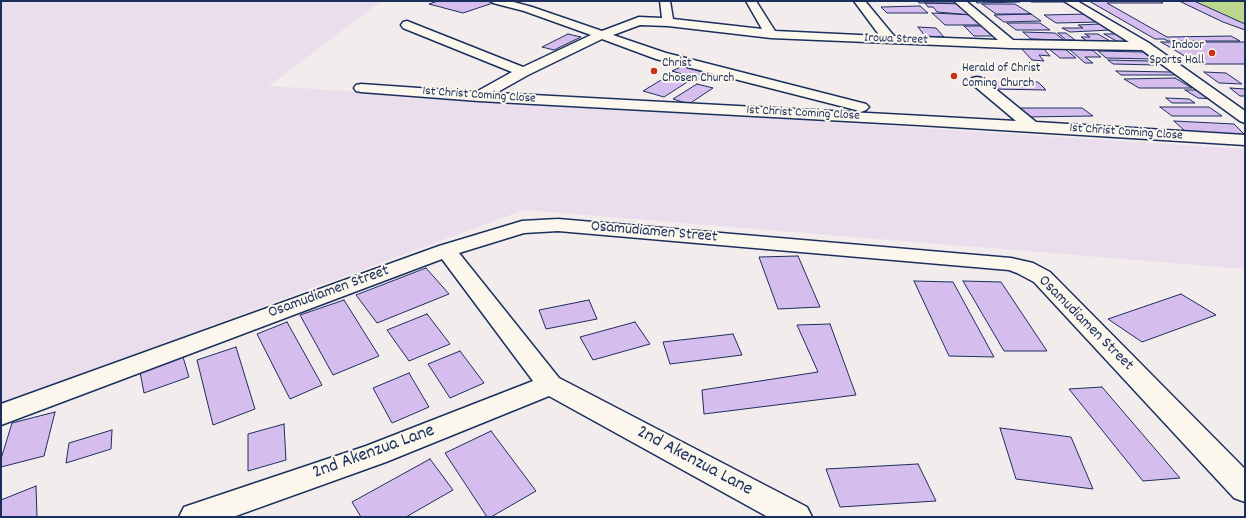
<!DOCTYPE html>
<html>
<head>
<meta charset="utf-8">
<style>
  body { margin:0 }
  #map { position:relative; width:1246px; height:518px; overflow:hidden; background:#f3ecec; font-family:Dekko,sans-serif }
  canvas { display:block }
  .frame { position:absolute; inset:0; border:2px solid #1b2f5e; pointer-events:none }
</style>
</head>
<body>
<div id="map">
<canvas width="1246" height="518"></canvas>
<div class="frame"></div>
</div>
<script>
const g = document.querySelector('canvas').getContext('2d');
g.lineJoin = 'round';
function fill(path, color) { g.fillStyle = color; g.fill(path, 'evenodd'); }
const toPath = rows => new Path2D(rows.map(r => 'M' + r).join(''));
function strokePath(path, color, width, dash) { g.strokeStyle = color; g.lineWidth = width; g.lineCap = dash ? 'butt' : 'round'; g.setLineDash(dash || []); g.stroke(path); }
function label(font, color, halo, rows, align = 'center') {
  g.font = font + ' Dekko,sans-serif'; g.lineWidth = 4; g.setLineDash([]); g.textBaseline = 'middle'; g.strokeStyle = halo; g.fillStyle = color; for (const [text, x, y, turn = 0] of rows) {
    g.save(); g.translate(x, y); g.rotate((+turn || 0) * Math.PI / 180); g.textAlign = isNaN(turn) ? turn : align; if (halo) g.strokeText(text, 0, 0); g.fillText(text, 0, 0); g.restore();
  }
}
fill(toPath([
  [1,1,382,1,269,86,1245,149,1245,269,524,210,1,403]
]), '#eadeed');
fill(toPath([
  [1179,1,1245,1,1245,30,1223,22]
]), '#bdd68d');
const building = toPath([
  [438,1,486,1,493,3,463,13,429,4,438,1],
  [917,1,957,1,959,3,919,3,917,1],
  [975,1,1018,1,1020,2,977,3,975,1],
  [1030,1,1064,1,1066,2,1031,2,1030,1],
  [1089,1,1159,1,1163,3,1107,3,1167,37,1231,36,1240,41,1168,41,1164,39,1155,39,1089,1],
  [1179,1,1194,1,1245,24,1245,30,1223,22,1179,1],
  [925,3,963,4,972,15,937,12,933,7,928,7,925,3],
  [982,4,1015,4,1031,14,996,14,982,4],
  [920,6,928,13,887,13,881,7,920,6],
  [932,13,974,15,986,25,945,25,932,13],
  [1031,14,1041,21,1004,22,994,15,1031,14],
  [1087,14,1100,22,1056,23,1044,15,1087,14],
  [1007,23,1040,23,1050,30,1016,30,1007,23],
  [1100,24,1111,30,1070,32,1062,28,1083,28,1078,25,1100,24],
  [964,26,986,26,997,36,974,36,964,26],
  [918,27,936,28,944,37,925,36,918,27],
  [1023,32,1055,33,1064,40,1031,39,1023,32],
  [1058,33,1066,33,1075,40,1066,40,1058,33],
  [568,34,581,37,554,50,542,47,568,34],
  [1085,34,1098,34,1110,41,1095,41,1098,43,1090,43,1081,37,1090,37,1085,34],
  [1104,34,1118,34,1134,43,1120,43,1104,34],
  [1161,42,1245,42,1245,64,1198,64,1161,42],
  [1020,47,1043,48,1050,56,1039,55,1044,61,1032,60,1020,47],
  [1049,49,1065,49,1076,58,1060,58,1049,49],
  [1069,49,1092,50,1101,57,1085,57,1093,63,1085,63,1069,49],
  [1098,51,1143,52,1152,59,1106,58,1098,51],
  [1108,60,1149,61,1155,65,1113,64,1108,60],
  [683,66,720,77,709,82,672,71,683,66],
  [1116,71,1172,72,1177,75,1121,75,1116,71],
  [1204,72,1226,73,1242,84,1219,83,1204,72],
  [671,74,692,79,664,97,643,91,671,74],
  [1175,78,1192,88,1139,88,1124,79,1175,78],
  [985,82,1038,82,1046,90,993,89,985,82],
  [697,84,713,88,689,104,673,99,697,84],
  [1230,88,1245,89,1245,96,1240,96,1230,88],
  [1185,90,1199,90,1212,99,1198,98,1185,90],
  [1166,98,1189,99,1195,103,1172,103,1166,98],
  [1160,107,1209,107,1222,116,1172,116,1160,107],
  [1015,108,1082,108,1093,116,1024,117,1015,108],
  [1174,121,1234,124,1245,135,1185,131,1174,121],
  [798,256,820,307,778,309,759,257,798,256],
  [426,268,449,294,377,323,356,295,426,268],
  [914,281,953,282,994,357,949,356,914,281],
  [963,281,1001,282,1047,351,1004,351,963,281],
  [1181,294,1216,315,1142,342,1108,319,1181,294],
  [344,300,379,356,333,375,300,315,344,300],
  [589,300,597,319,546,329,539,310,589,300],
  [427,314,450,344,409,361,387,330,427,314],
  [287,322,322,385,290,399,257,334,287,322],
  [635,322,650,344,593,360,580,337,635,322],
  [830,324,856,395,704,414,702,390,818,372,797,325,830,324],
  [733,334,742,355,670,364,663,342,733,334],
  [236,347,255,409,213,425,197,360,236,347],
  [460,351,484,383,450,398,428,364,460,351],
  [183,357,189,377,144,393,140,372,183,357],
  [409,373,429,407,392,423,373,388,409,373],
  [1102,387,1180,478,1143,481,1069,389,1102,387],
  [55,412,44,456,1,467,1,459,12,423,55,412],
  [284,424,286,460,248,471,248,434,284,424],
  [1000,428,1071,437,1093,489,1016,479,1000,428],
  [112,430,111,449,66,463,69,443,112,430],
  [491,431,536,491,491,517,487,517,445,453,491,431],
  [430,459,453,490,406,517,361,517,352,502,430,459],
  [918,464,936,501,840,507,826,469,918,464],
  [36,486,37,517,1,517,1,500,36,486]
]);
fill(building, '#d5beee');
strokePath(building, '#1b2f5e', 1);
const street = toPath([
  [492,1,510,1,532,7,602,31,639,17,662,18,660,1,670,1,673,19,762,29,746,1,756,1,775,31,880,36,854,1,865,1,894,36,998,40,954,1,966,1,1013,40,1129,42,1064,1,1077,1,1149,43,1245,111,1245,123,1240,121,1142,50,1010,48,771,38,668,26,640,25,613,35,666,53,866,104,869,107,866,110,861,112,856,110,656,59,602,39,528,75,496,93,1016,121,972,84,970,81,972,78,977,77,982,78,1036,122,1245,135,1245,145,919,125,479,101,361,92,356,91,354,88,356,85,361,84,476,92,512,72,403,28,401,25,403,22,407,21,523,67,591,35,524,11,493,3,492,1],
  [558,219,1011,258,1033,263,1050,272,1245,469,1245,502,1234,498,1034,282,1017,273,1009,270,558,231,524,233,459,253,559,378,807,507,812,517,768,517,549,396,386,462,233,517,179,517,184,507,366,446,533,381,442,259,1,425,1,404,439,246,522,221,558,219]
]);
strokePath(street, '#1b2f5e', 3);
fill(street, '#fbf7ec');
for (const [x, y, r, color] of [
  [1212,53,4,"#c8321e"],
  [654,71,4,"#c8321e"],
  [954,76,4,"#c8321e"]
]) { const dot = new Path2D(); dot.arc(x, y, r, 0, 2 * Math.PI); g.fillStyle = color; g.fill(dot); strokePath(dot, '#fbf7ec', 1.5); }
label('13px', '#1b2f5e', '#fbf7ec', [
  ["Irowa Street",896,40,2],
  ["1st Christ Coming Close",479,96,4],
  ["1st Christ Coming Close",803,114,3],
  ["1st Christ Coming Close",1126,133,4]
]);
label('13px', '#1b2f5e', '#fbf7ec', [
  ["Indoor",1204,46,"right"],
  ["Sports Hall",1204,61,"right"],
  ["Christ",662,64],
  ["Chosen Church",662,79],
  ["Herald of Christ",962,69],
  ["Coming Church",962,84]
], 'left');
label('16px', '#1b2f5e', '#fbf7ec', [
  ["Osamudiamen Street",654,233,5],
  ["Osamudiamen Street",329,293,-20],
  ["Osamudiamen Street",1085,324,45]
]);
label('19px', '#1b2f5e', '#fbf7ec', [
  ["2nd Akenzua Lane",374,453,-20],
  ["2nd Akenzua Lane",694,462,28]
]);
</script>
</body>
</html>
